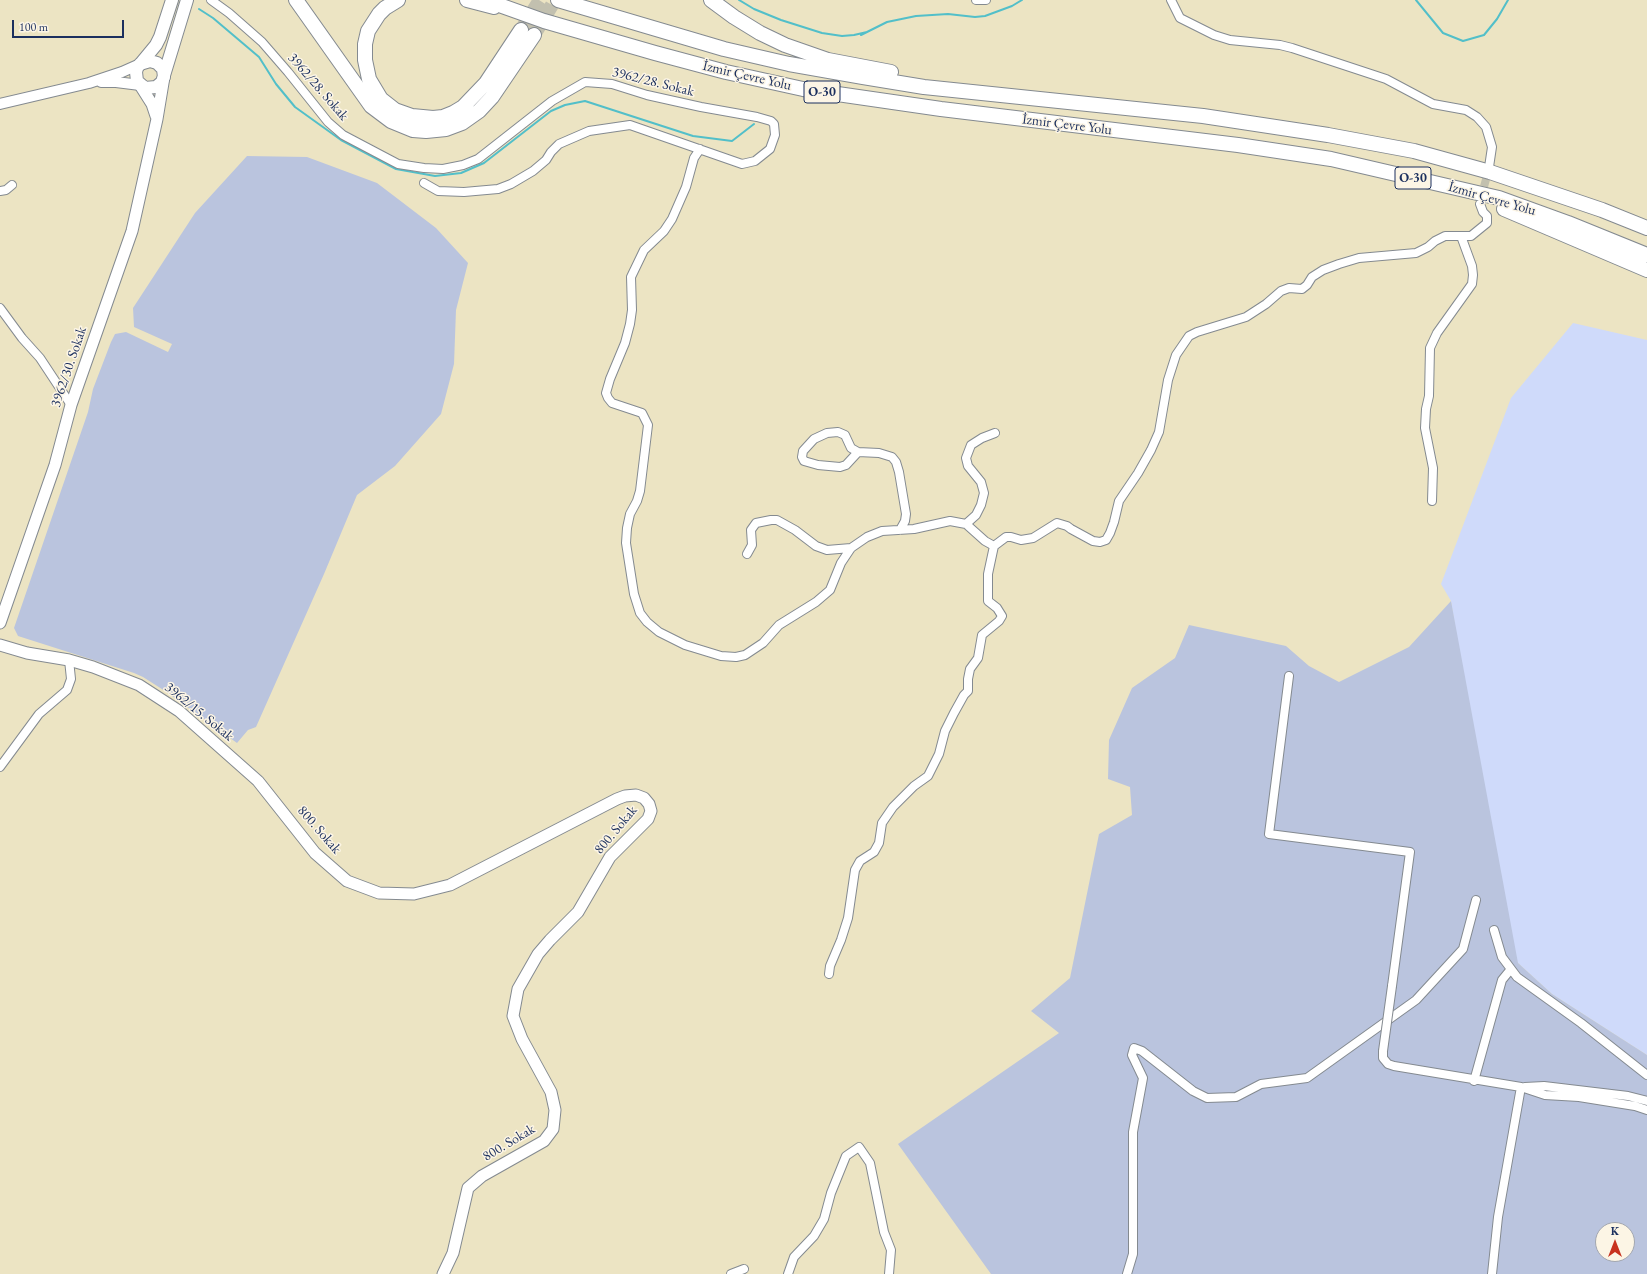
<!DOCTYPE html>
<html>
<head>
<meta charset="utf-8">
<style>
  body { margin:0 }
  #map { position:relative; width:1647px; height:1274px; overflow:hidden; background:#ece4c3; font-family:"EB Garamond",serif }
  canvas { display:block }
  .north { position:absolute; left:1595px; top:1222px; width:40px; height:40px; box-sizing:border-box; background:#fcf5e5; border:1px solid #a2a6af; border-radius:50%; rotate:0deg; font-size:11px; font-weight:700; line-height:16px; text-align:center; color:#1b2f5e }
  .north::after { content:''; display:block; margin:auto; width:14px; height:18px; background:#c8321e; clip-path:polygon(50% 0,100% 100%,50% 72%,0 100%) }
  .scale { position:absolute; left:12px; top:20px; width:112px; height:18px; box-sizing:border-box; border:2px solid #1b2f5e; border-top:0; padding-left:5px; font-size:12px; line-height:14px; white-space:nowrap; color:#1b2f5e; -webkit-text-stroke:3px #fcf5e5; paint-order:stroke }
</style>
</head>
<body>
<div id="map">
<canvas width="1647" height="1274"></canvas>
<div class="north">K</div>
<div class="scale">100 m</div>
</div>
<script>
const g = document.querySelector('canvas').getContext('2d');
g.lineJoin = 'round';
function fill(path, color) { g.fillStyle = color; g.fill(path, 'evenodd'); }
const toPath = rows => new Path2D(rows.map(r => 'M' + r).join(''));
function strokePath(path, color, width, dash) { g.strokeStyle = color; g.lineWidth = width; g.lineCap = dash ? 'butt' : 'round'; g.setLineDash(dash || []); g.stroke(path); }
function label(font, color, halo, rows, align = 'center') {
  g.font = font + ' "EB Garamond",serif'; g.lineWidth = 3; g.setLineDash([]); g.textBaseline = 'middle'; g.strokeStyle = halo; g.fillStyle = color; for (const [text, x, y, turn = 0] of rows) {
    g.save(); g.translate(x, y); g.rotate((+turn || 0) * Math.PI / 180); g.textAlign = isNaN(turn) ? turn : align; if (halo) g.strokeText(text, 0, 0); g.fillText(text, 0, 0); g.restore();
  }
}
fill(toPath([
  [1573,323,1647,340,1647,1055,1552,994,1518,963,1504,936,1451,601,1441,584,1511,398]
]), '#cfdafa');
fill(toPath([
  [247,156,307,157,377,183,436,228,468,263,456,310,454,364,441,414,395,466,357,495,324,574,256,727,248,730,237,743,165,691,143,677,134,673,18,636,14,628,88,412,93,389,111,342,115,334,126,332,168,352,172,344,134,327,133,308,195,213],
  [1451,601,1518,963,1552,994,1647,1055,1647,1274,991,1274,898,1144,1059,1033,1031,1011,1070,978,1099,834,1132,815,1130,787,1108,779,1109,740,1132,688,1175,658,1189,625,1286,646,1309,666,1339,682,1409,647],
  [1603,1230,1627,1230,1627,1254,1603,1254]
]), '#bac4de');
strokePath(toPath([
  [739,0,754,9,781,20,822,33,842,36,854,35,867,32],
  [1416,0,1443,33,1463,41,1484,35,1497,19,1508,0],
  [199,9,213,18,259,57,276,84,295,107,341,140,396,169,435,176,461,173,484,163,551,111,565,105,585,101,693,136,732,141,754,124],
  [861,35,887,22,916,16,948,14,975,17,985,16,1012,6,1022,0]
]), '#52bfc9', 2);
strokePath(toPath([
  [1481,198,1489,168]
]), '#c2c0af', 8, [8, 4]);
strokePath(toPath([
  [521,30,540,0],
  [534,35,555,0]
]), '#c2c0af', 14, [14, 7]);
const minor = toPath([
  [211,0,229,13,262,42,288,72,328,122,343,135,398,164,424,168,443,169,463,165,478,159,552,101,585,82,612,84,647,95,701,107,757,117,771,121,774,124,775,135,770,149,755,161,742,164,630,125,589,131,559,144,551,152,546,160,533,171,511,184,498,189,464,192,438,191,424,183],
  [976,0,986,0],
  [1171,0,1180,18,1214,35,1230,40,1280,45,1292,48,1386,79,1433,104,1466,110,1477,117,1486,127,1492,147,1489,167],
  [700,149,694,158,686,187,672,219,664,231,644,250,631,277,632,310,630,324,625,343,610,379,606,393,608,398,612,403,642,413,648,425,640,491,637,501,630,514,627,528,626,543,634,594,640,613,647,622,659,632,685,645,721,656,736,657,745,655,763,643,779,625,816,602,830,590,841,563,851,548,867,537,882,531,914,529,950,521,966,524,985,541,994,546,988,574,988,601,997,608,1002,616,999,621,982,635,978,658,970,669,968,679,968,691,964,695,954,713,945,731,939,754,928,776,914,786,893,807,882,823,879,843,874,852,860,861,855,870,848,918,841,940,830,966,829,974],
  [0,191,6,190,12,185],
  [0,308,22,338,40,358,71,405],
  [858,452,846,465,840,467,818,465,804,461,802,457,803,451,814,439,827,433,838,432,845,435,851,448,858,452,879,453,892,457,896,462,899,472,906,514,905,521,900,530],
  [1432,501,1433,468,1425,428,1426,409,1429,396,1430,348,1437,333,1472,284,1473,275,1472,266,1461,236],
  [966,524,976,515,981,505,984,493,981,482,968,466,966,458,971,445,982,438,995,433],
  [994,546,1006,537,1011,537,1021,540,1033,538,1057,523,1067,526,1071,529,1093,541,1100,542,1106,540,1110,533,1114,522,1119,501,1138,473,1151,450,1159,432,1168,380,1176,355,1189,336,1197,332,1246,317,1266,304,1281,291,1289,288,1302,289,1307,285,1312,277,1323,270,1339,264,1359,258,1416,253,1428,247,1435,241,1445,236,1471,236,1487,223,1487,216,1483,212,1480,204],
  [747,554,752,545,751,530,756,523,771,520,777,520,795,530,816,546,827,550,851,548],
  [1289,676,1269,834,1410,852,1392,986],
  [0,767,39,714,67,690,71,679,69,660],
  [1494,930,1502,957,1517,977,1581,1023,1647,1075],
  [1383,1051,1383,1058,1388,1064,1394,1066,1521,1087,1545,1095,1579,1097,1635,1106,1647,1110],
  [1474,1081,1502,980,1511,969],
  [1525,1087,1544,1086,1628,1096,1647,1101],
  [731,1274,744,1269],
  [788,1274,794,1257,814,1236,824,1219,831,1193,846,1156,859,1147,870,1163,884,1232,891,1250,889,1274],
  [1127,1274,1133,1254,1133,1132,1143,1078,1132,1055,1134,1048,1142,1051,1193,1091,1207,1098,1236,1097,1261,1084,1307,1078,1416,1000,1463,949,1476,900],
  [1492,1274,1498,1217,1521,1087]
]);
const tertiary = toPath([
  [101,82,116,82,140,85],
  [0,104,89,83,122,72,140,64]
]);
const secondary = toPath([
  [140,85,152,104,156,116],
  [0,623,55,465,71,405,132,231,157,119,164,77],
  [0,645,27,653,69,660,93,667,139,685,179,711,258,781,315,853,347,881,379,893,414,894,450,885,617,799,625,796,636,795,644,798,649,804,651,811,648,819,610,857,578,912,550,940,538,954,518,989,513,1016,522,1039,551,1092,555,1110,553,1129,544,1141,482,1176,468,1188,453,1253,443,1274]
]);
const primary = toPath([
  [172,0,160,37,156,45,137,68,136,72,137,81,145,88,156,87,162,82,187,0],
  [140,64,150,61,157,63,163,69,164,77]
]);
const motorway = toPath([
  [296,0,371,106,391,121,413,130,426,131,446,129,462,123,479,111,492,97,534,35],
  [398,0,385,8,379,14,368,31,365,44,365,60,369,79,381,99,395,110,412,116,433,118,443,117,453,113,463,107,486,83,521,30],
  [467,0,494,7],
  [485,0,544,21,655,53,726,72,803,89,941,109,1238,145,1331,159,1499,198,1568,223,1647,255],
  [558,0,724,49,789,64,863,77,924,87,1203,116,1328,135,1414,151,1490,172,1602,210,1647,228],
  [711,0,734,17,760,33,785,45,828,60,891,72],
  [1504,209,1647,270]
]);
strokePath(minor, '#848a90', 10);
strokePath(tertiary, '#848a90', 12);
strokePath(secondary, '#848a90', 13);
strokePath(primary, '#848a90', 14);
strokePath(motorway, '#848a90', 16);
strokePath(minor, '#fff', 8);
strokePath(tertiary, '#fff', 10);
strokePath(secondary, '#fff', 11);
strokePath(primary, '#fff', 12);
strokePath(motorway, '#fff', 14);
const minorBridge = toPath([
  [1383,1051,1392,986]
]);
strokePath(minorBridge, '#848a90', 10, []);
strokePath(minorBridge, '#fff', 8);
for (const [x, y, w] of [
  [822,92,36],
  [1413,178,36]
]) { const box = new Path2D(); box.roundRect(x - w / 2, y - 11, w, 22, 3); g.fillStyle = '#fcf5e5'; g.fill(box); strokePath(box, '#1b2f5e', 1); }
label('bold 13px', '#1b2f5e', null, [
  ["O-30",822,92],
  ["O-30",1413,178]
]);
label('14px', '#1b2f5e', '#fcf5e5', [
  ["İzmir Çevre Yolu",747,76,13],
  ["3962/28. Sokak",653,82,14],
  ["3962/28. Sokak",318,87,49],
  ["İzmir Çevre Yolu",1067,125,7],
  ["İzmir Çevre Yolu",1492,199,16],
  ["3962/30. Sokak",69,367,-71],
  ["3962/15. Sokak",199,712,39],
  ["800. Sokak",319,830,49],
  ["800. Sokak",616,830,-50],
  ["800. Sokak",509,1143,-31]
]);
</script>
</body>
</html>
